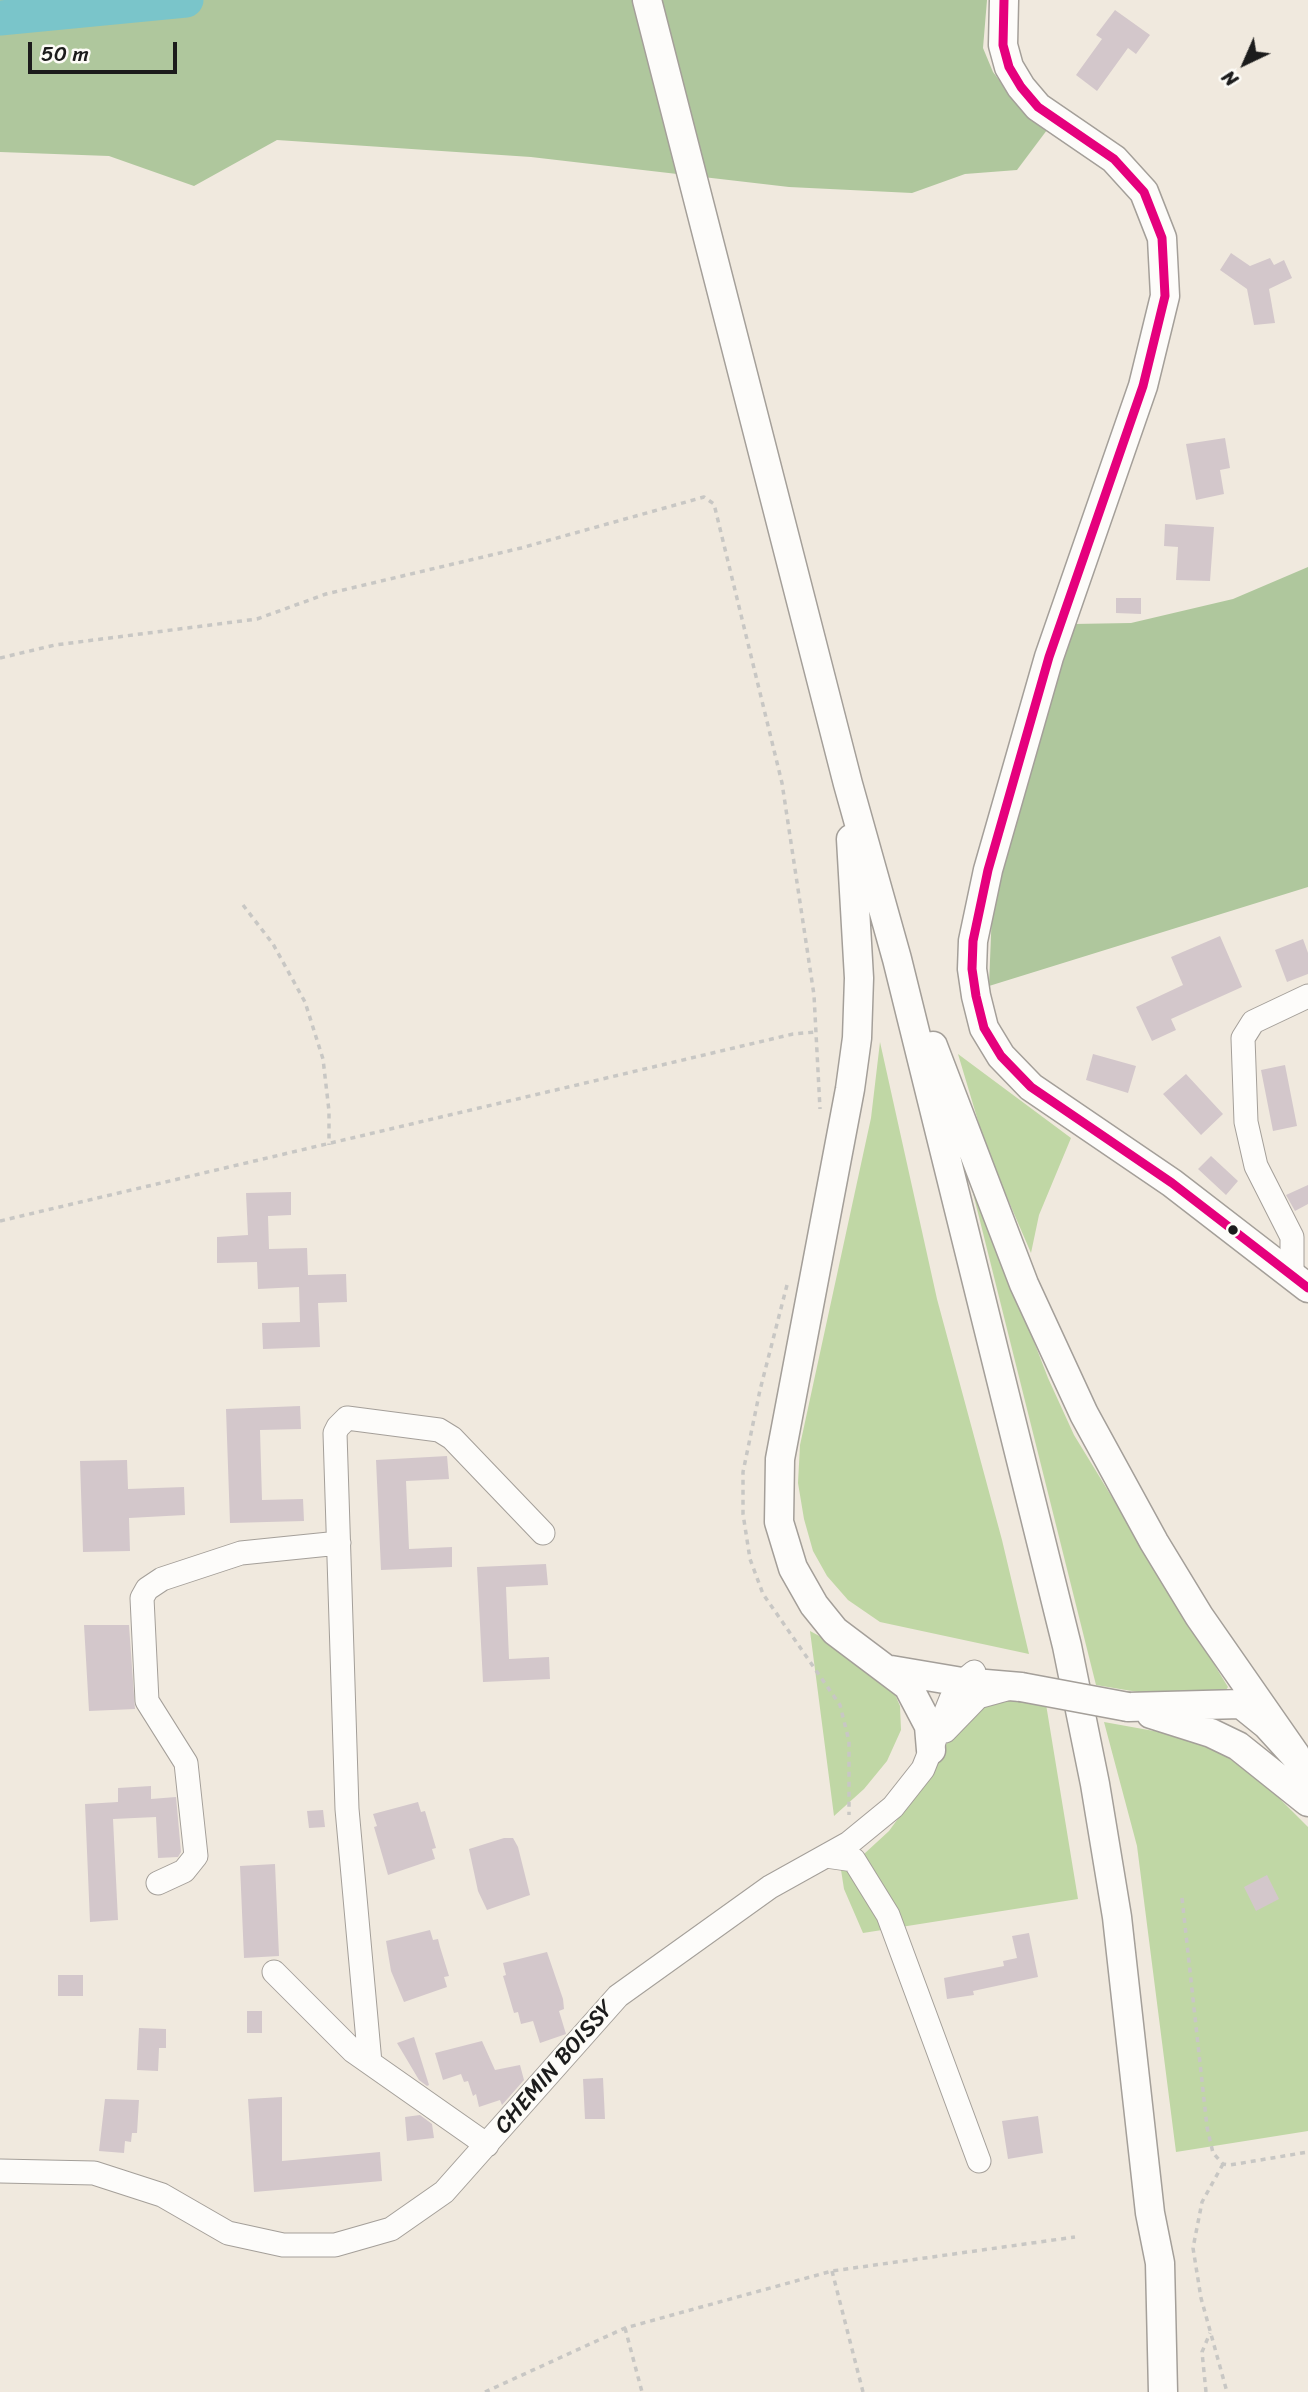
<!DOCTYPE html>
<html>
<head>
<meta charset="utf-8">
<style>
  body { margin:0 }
  #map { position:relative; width:1308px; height:2392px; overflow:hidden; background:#f0e9de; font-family:Sriracha,sans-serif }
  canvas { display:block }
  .north { position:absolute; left:1210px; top:28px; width:70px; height:70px; -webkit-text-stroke:5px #fdfcf7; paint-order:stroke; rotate:224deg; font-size:19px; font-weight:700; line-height:28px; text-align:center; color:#1c1c1c }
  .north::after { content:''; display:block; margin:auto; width:24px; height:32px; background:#1c1c1c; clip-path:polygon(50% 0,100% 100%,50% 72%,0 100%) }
  .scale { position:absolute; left:28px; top:42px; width:149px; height:32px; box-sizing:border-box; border:4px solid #1c1c1c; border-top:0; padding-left:9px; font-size:21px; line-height:24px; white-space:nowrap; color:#1c1c1c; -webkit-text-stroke:5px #fdfcf7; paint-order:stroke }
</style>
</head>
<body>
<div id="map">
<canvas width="1308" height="2392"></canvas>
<div class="north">N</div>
<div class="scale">50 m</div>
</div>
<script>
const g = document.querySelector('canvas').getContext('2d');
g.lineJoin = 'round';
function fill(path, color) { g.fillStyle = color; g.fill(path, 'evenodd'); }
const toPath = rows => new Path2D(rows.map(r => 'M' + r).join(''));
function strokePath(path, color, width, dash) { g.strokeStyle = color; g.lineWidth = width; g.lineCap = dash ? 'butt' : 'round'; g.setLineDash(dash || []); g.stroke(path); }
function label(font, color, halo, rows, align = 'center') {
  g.font = font + ' Sriracha,sans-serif'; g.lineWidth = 5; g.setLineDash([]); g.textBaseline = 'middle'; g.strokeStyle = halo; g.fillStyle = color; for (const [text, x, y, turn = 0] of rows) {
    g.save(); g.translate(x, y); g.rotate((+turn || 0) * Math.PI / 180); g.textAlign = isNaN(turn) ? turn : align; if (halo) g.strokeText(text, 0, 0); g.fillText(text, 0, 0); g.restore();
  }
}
fill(toPath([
  [880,1042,937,1299,1002,1540,1029,1654,880,1622,848,1600,827,1576,813,1551,804,1519,798,1483,800,1445,871,1118],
  [958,1054,1071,1138,1039,1215,1031,1253,987,1151],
  [966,1165,1048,1378,1074,1435,1228,1687,1224,1693,1138,1692,1096,1685],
  [810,1631,853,1654,894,1692,900,1706,901,1730,887,1761,864,1789,834,1816],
  [1044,1692,1078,1899,863,1933,844,1889,839,1857,864,1854,889,1831,921,1787,969,1706],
  [1104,1722,1165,1733,1217,1750,1264,1783,1308,1827,1308,2131,1176,2152,1137,1846]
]), '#c0d7a5');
fill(toPath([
  [0,0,987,0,983,48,993,72,1009,93,1047,130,1017,170,965,174,912,193,789,187,531,157,277,140,194,186,109,156,0,152],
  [1308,567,1308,887,989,986,992,910,1011,833,1073,624,1131,623,1233,599]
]), '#afc79d');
strokePath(toPath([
  [0,18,186,0]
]), '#7ac5ca', 35);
fill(toPath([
  [1115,10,1150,35,1136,54,1128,48,1097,91,1076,75,1102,39,1096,35],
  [1231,253,1250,266,1270,258,1274,265,1284,260,1292,278,1269,289,1275,323,1254,325,1247,289,1220,270],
  [1225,438,1230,468,1220,470,1224,494,1196,500,1186,444],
  [1165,524,1214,527,1210,581,1176,580,1178,547,1164,546],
  [1116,598,1141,598,1141,614,1116,613],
  [1220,936,1242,987,1171,1019,1176,1030,1152,1041,1136,1007,1183,985,1171,957],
  [1303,939,1308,953,1308,974,1287,982,1275,950],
  [1093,1054,1136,1066,1128,1093,1086,1080],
  [1285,1065,1297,1126,1273,1131,1261,1070],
  [1186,1074,1223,1114,1201,1135,1163,1094],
  [1211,1156,1238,1181,1226,1195,1198,1169],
  [1308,1185,1308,1204,1295,1211,1286,1195],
  [291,1192,291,1215,268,1216,269,1249,307,1248,308,1275,346,1274,347,1302,318,1303,320,1347,263,1349,262,1323,300,1322,299,1287,258,1289,257,1262,217,1263,217,1237,248,1235,246,1193],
  [300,1406,301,1429,260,1430,262,1500,303,1499,304,1521,230,1523,226,1409],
  [447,1456,449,1479,406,1481,409,1549,452,1547,452,1567,381,1570,376,1460],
  [127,1460,128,1489,184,1487,185,1515,129,1518,130,1551,83,1552,80,1461],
  [546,1564,548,1585,506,1587,509,1659,549,1657,550,1679,483,1682,477,1567],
  [84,1625,129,1625,135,1709,89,1711],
  [151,1786,151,1799,176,1797,181,1852,178,1857,158,1858,156,1817,113,1819,118,1920,90,1922,85,1804,118,1802,118,1788],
  [418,1802,421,1812,425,1811,436,1848,432,1849,435,1859,388,1875,374,1827,377,1826,373,1814],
  [323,1810,325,1827,309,1828,307,1811],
  [504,1838,513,1838,518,1847,530,1895,487,1910,478,1891,469,1849],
  [275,1864,279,1956,244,1958,240,1866],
  [1267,1875,1279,1899,1256,1911,1244,1887],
  [430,1930,433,1940,438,1939,440,1947,449,1976,444,1977,447,1987,404,2002,391,1971,386,1941],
  [1029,1933,1038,1977,973,1991,974,1995,947,1999,944,1978,1004,1966,1003,1961,1017,1958,1012,1936],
  [547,1952,563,1999,564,2009,559,2011,566,2034,540,2043,533,2021,521,2024,518,2012,514,2013,503,1976,506,1975,503,1963],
  [58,1975,83,1975,83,1996,58,1996],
  [247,2011,262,2011,262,2033,247,2033],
  [139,2028,166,2029,166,2048,159,2048,158,2071,137,2070],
  [414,2037,429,2085,427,2086,419,2080,397,2043],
  [482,2041,495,2070,520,2065,524,2080,502,2105,500,2100,479,2107,476,2094,473,2096,468,2081,464,2082,461,2074,443,2080,435,2053],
  [603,2078,605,2119,585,2119,583,2079],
  [282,2097,282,2161,380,2152,382,2181,254,2192,248,2099],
  [105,2099,139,2100,137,2133,132,2133,131,2142,125,2141,124,2153,99,2151],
  [420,2115,432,2124,434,2138,407,2141,405,2117],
  [1038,2116,1043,2153,1008,2159,1002,2121]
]), '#d3c7cb');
const minor = toPath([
  [1292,1275,1292,1237,1256,1166,1246,1122,1243,1038,1253,1022,1308,996],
  [945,1731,978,1697,1007,1689],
  [826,1856,854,1860,888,1915,979,2161],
  [158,1883,184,1871,196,1856,186,1763,147,1701,142,1598,147,1589,162,1579,241,1553,339,1543],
  [274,1972,353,2051,487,2145],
  [370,2063,347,1809,335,1433,338,1427,347,1418,439,1430,452,1438,543,1533],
  [0,2171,94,2173,162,2195,228,2233,283,2245,335,2245,391,2229,444,2192,618,1996,770,1887,849,1843,893,1807,923,1769,951,1699,962,1682,974,1672]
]);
const major = toPath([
  [647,0,848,784,897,959,1067,1646,1095,1784,1117,1917,1150,2213,1160,2263,1163,2392],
  [1004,0,1003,45,1009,67,1021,87,1038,107,1114,159,1144,192,1162,238,1165,296,1143,386,1049,657,988,870,973,941,972,969,976,996,984,1028,1001,1056,1031,1087,1172,1183,1308,1288],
  [851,839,859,978,857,1038,850,1089,780,1459,779,1522,793,1568,814,1605,835,1631,908,1686,929,1726,931,1750],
  [933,1046,1024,1284,1084,1414,1154,1542,1199,1616,1295,1754],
  [891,1670,962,1682,1021,1687],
  [1128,1707,1241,1704,1267,1725,1308,1770],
  [1151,1714,1211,1733,1238,1746,1308,1802]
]);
strokePath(minor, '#a49f99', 25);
strokePath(major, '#a49f99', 31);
strokePath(toPath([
  [0,658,55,645,257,619,326,594,521,548,704,497,714,504,782,783,814,995,820,1109],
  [243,905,273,944,305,1002,323,1059,329,1111,329,1145],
  [0,1221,793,1034,815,1032],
  [787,1285,760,1390,743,1472,743,1514,750,1559,763,1594,840,1705,849,1741,849,1815],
  [1182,1898,1207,2127,1213,2153,1223,2164,1230,2165,1308,2152],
  [1223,2164,1202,2202,1193,2248,1201,2298,1227,2392],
  [832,2271,863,2392],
  [625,2328,642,2392],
  [485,2392,625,2328,832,2271,1075,2237],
  [1206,2392,1202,2352,1210,2333]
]), '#c8c7c4', 3.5, [5, 5]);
strokePath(minor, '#fdfcfa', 23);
strokePath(major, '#fdfcfa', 28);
const majorBridge = toPath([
  [1021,1687,1128,1707]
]);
strokePath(majorBridge, '#a49f99', 31, []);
strokePath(majorBridge, '#fdfcfa', 28);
strokePath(toPath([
  [1004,0,1003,45,1009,67,1021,87,1038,107,1114,159,1144,192,1162,238,1165,296,1143,386,1049,657,988,870,973,941,972,969,976,996,984,1028,1001,1056,1031,1087,1172,1183,1308,1288]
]), '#e5007d', 9);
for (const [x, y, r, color] of [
  [1233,1230,6,"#1c1c1c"]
]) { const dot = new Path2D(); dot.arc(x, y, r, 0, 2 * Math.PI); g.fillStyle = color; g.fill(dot); strokePath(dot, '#fdfcf7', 2.5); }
label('23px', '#1c1c1c', '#fdfcf7', [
  ["CHEMIN BOISSY",555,2068,-49]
]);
</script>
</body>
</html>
